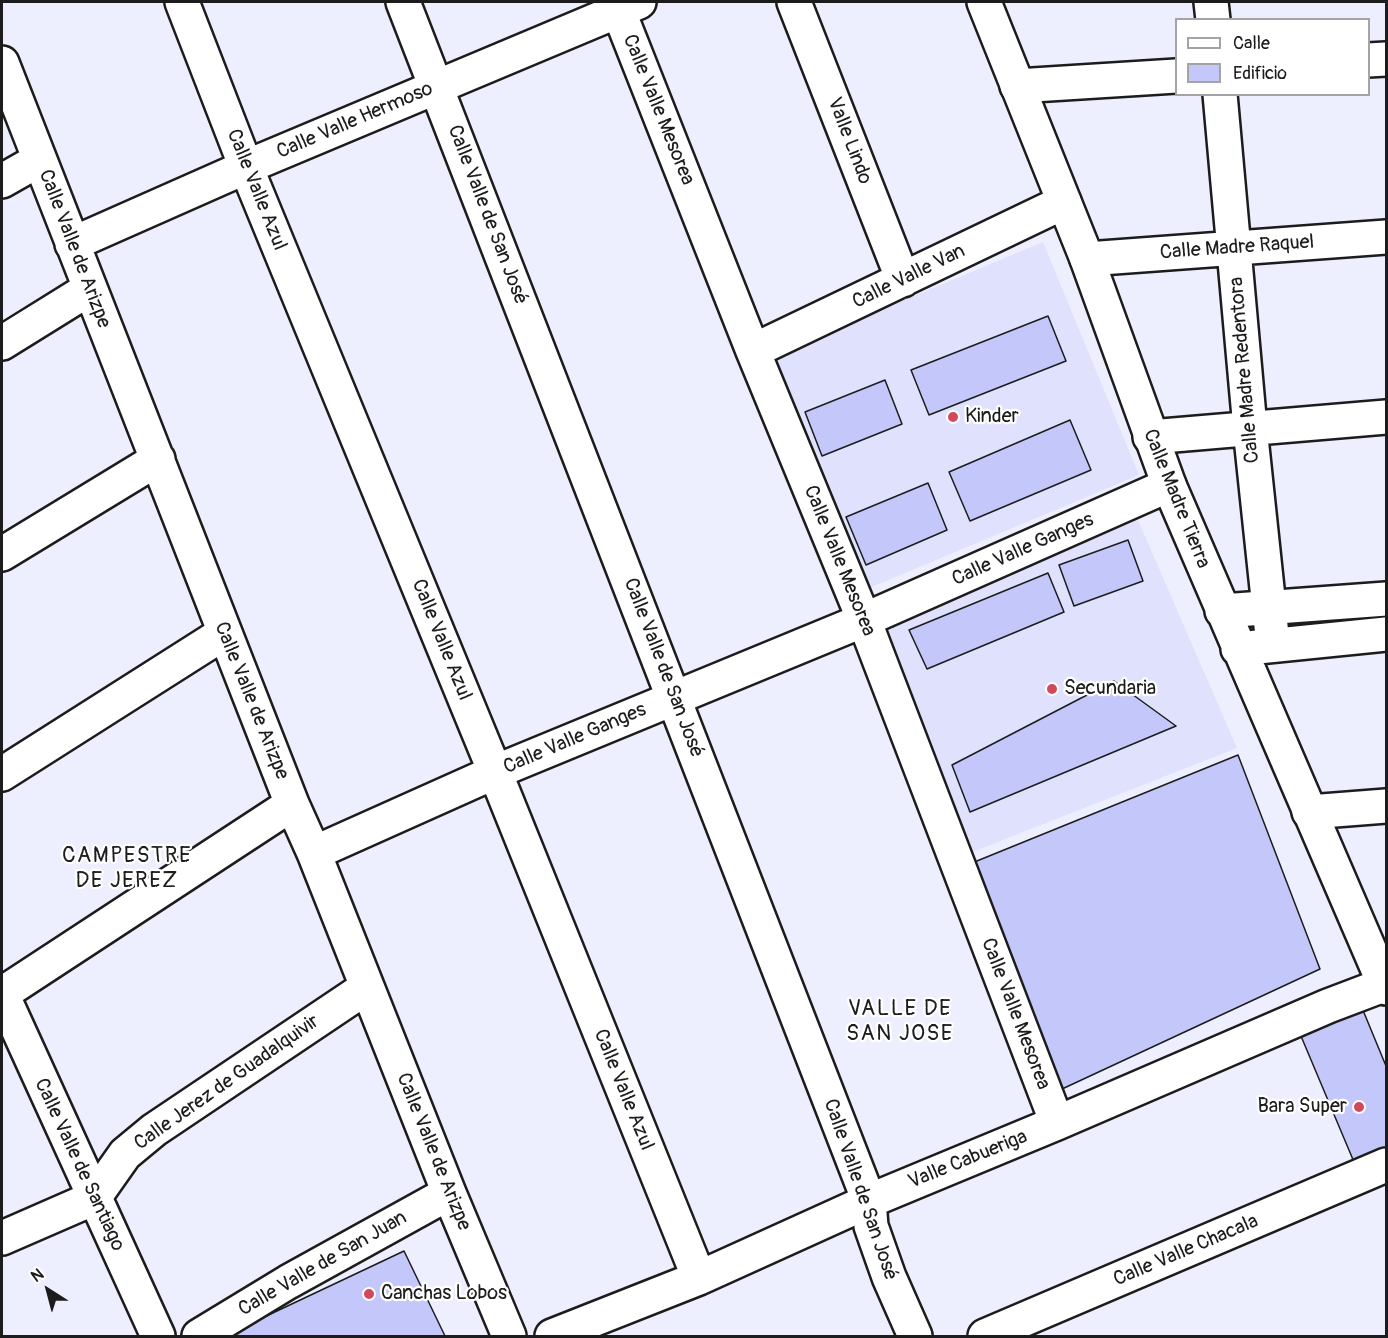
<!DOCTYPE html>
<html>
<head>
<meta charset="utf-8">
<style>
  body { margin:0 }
  #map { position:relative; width:1388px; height:1338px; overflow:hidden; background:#edeefe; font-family:Pangolin,sans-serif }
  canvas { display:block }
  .frame { position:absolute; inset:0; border:3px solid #1c1c1c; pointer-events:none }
  .legend { position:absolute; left:1175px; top:18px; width:195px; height:78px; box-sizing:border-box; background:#fff; border:2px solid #a4a4a4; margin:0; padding:8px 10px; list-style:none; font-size:18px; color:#1c1c1c }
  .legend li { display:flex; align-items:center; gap:12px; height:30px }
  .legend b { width:30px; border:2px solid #a4a4a4 }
  .north { position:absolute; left:18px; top:1260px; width:60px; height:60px; -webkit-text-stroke:4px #fff; paint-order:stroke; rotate:324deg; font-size:16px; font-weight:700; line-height:24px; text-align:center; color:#1c1c1c }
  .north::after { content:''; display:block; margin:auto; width:21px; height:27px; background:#1c1c1c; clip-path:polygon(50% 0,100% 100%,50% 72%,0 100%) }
</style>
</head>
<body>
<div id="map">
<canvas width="1388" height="1338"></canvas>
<div class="frame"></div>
<ul class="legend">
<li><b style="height:8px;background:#fff"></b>Calle</li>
<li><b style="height:16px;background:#c3c7fa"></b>Edificio</li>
</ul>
<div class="north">N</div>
</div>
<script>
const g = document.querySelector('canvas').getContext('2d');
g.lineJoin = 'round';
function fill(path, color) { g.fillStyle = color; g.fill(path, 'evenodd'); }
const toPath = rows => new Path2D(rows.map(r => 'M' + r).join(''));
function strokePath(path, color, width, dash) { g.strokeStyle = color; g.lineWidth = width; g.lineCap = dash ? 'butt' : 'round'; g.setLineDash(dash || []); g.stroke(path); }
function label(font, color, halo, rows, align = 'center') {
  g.font = font + ' Pangolin,sans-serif'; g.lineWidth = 4.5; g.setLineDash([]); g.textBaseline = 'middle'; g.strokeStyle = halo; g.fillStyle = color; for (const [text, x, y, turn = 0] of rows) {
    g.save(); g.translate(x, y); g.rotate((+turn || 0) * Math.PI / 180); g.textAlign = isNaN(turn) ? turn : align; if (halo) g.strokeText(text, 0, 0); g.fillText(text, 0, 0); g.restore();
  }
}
fill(toPath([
  [1043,242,1139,475,862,591,766,358],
  [1138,520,1237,748,962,856,869,630]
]), '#e0e2fd');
const building = toPath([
  [1048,316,1066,361,929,415,911,370,1048,316],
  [885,380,902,424,822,456,805,412,885,380],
  [1070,420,1091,470,970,521,949,472,1070,420],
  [928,483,947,530,866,565,846,517,928,483],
  [1128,540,1143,581,1074,606,1059,565,1128,540],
  [1048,573,1064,612,927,669,909,630,1048,573],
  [1114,681,1176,726,970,812,952,765,1114,681],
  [1238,755,1320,969,1047,1096,967,865,1238,755],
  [1360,1003,1386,1066,1386,1148,1354,1162,1298,1029,1360,1003],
  [404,1251,445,1336,224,1336,404,1251]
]);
fill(building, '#c3c7fa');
strokePath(building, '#1c1c1c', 1.5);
const street = toPath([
  [182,2,246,167,495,772,699,1278],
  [403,2,869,1201,871,1226,889,1277,915,1336],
  [615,2,753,351,864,620,1057,1123],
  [794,2,903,280],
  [1211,2,1213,20],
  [1368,60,1386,59],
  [2,63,292,804,314,853,449,1193,509,1336],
  [1017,86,1176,76],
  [1220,94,1250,428,1273,645],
  [2,181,39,160],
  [72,244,246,167,639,2],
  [1087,259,1386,237],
  [2,343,89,289],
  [753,351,1064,202],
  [1150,437,1386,417],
  [2,554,158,459],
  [2,774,224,633],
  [1309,812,1386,806],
  [314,853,495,772,864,620,1169,485],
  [2,994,158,1336],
  [2,994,292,804],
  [2,1238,94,1198,125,1154,154,1130,367,987],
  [199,1336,288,1282,449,1193],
  [552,1336,699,1278,869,1201,1057,1123,1328,1006,1386,984],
  [985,1336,1386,1165]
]);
const secondary = toPath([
  [984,2,1087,259,1169,485,1386,988],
  [1222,611,1386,599],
  [1238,649,1386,634]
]);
strokePath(street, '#1c1c1c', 38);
strokePath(secondary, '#1c1c1c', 38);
strokePath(street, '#fff', 33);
strokePath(secondary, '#fff', 33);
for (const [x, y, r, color] of [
  [953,417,6,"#d1495b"],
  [1052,689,6,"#d1495b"],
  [1359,1107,6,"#d1495b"],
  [369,1294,6,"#d1495b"]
]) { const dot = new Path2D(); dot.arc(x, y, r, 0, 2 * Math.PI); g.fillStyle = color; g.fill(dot); strokePath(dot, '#fff', 2); }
label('20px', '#1c1c1c', '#fff', [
  ["Calle Valle Mesorea",658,110,68],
  ["Calle Valle Hermoso",355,121,-23],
  ["Valle Lindo",849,141,69],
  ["Calle Valle Azul",256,190,68],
  ["Calle Valle de San José",487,215,69],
  ["Calle Madre Raquel",1237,248,-4],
  ["Calle Valle de Arizpe",74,249,69],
  ["Calle Valle Van",909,277,-26],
  ["Calle Madre Redentora",1245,370,-95],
  ["Calle Madre Tierra",1176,499,68],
  ["Calle Valle Ganges",1023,550,-24],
  ["Calle Valle Mesorea",839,561,68],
  ["Calle Valle Azul",441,640,68],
  ["Calle Valle de San José",663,668,69],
  ["Calle Valle de Arizpe",251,701,68],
  ["Calle Valle Ganges",575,739,-23],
  ["Calle Valle Mesorea",1015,1014,69],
  ["Calle Jerez de Guadalquivir",227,1083,-35],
  ["Calle Valle Azul",623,1090,68],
  ["Calle Valle de Arizpe",433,1152,68],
  ["Valle Cabueriga",968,1160,-22],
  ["Calle Valle de Santiago",79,1165,65],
  ["Calle Valle de San José",860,1190,71],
  ["Calle Valle Chacala",1186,1251,-23],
  ["Calle Valle de San Juan",323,1264,-30]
]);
label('20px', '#1c1c1c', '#fff', [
  ["Kinder",965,417],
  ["Secundaria",1064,689],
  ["Bara Super",1347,1107,"right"],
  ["Canchas Lobos",381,1294]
], 'left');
g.letterSpacing = '1.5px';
label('22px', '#1c1c1c', '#fff', [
  ["CAMPESTRE",127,856],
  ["DE JEREZ",127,881],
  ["VALLE DE",900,1009],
  ["SAN JOSE",900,1034]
]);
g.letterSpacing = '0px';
</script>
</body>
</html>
